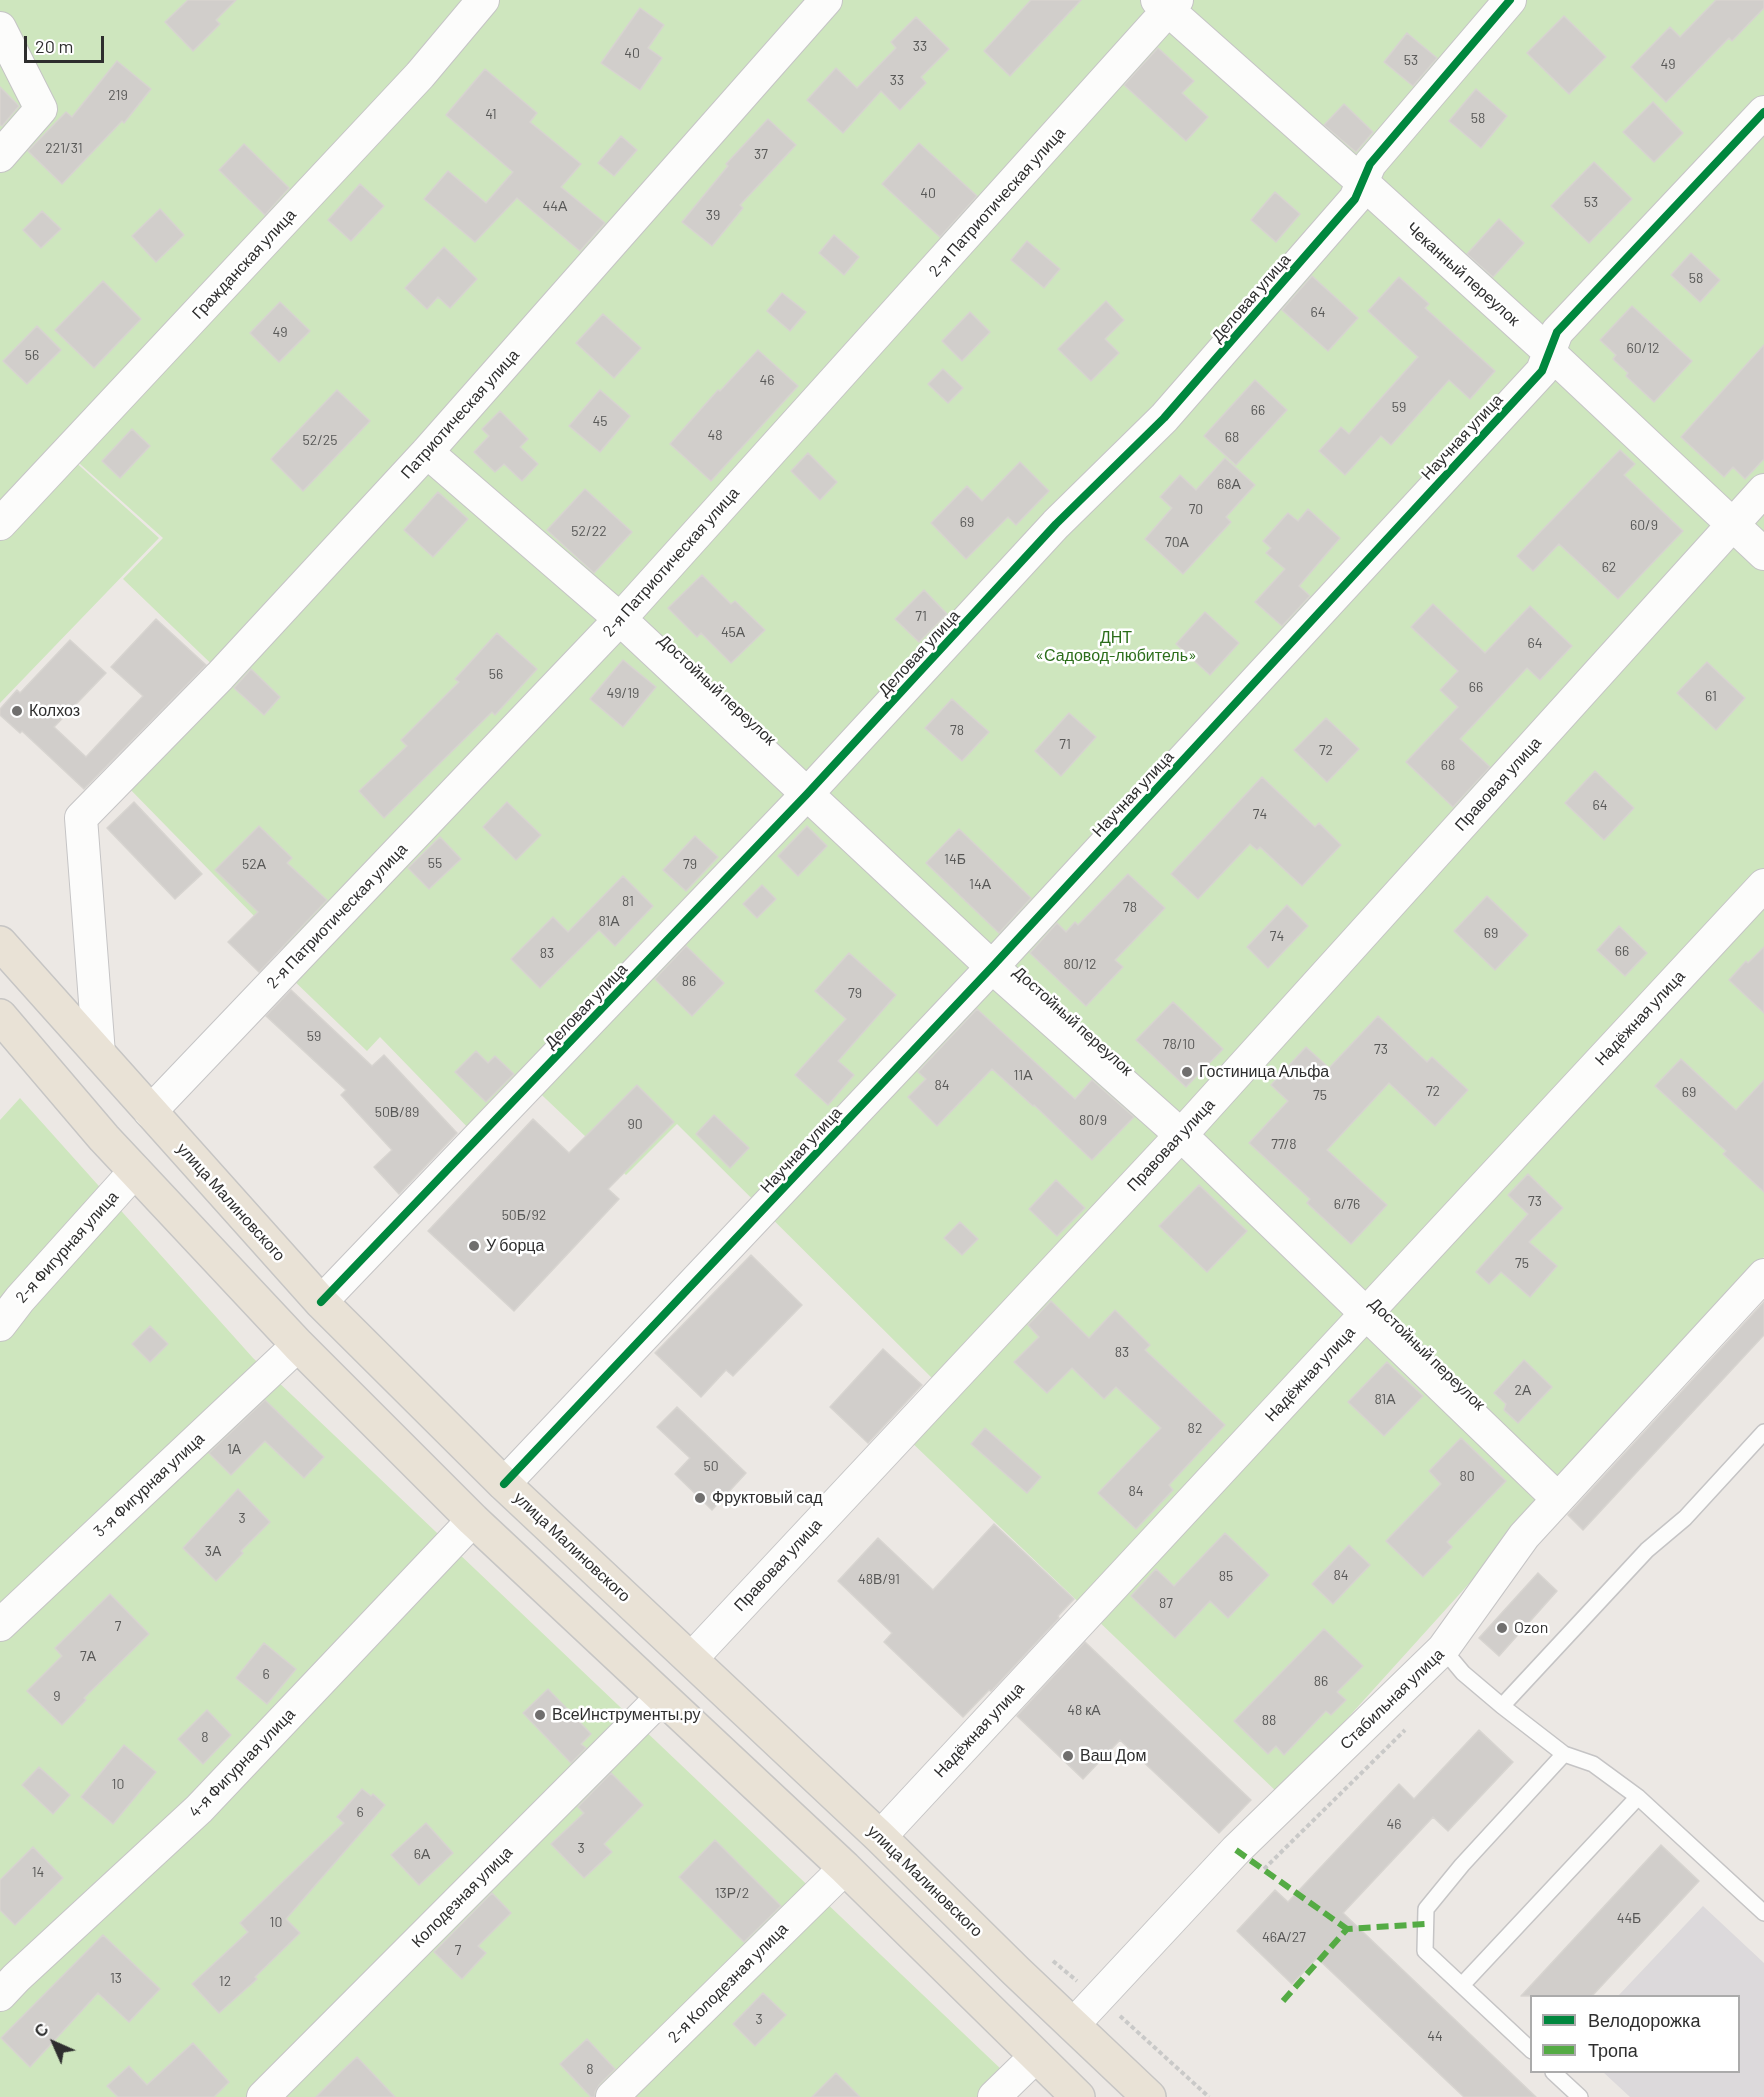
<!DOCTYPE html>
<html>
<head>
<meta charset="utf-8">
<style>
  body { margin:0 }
  #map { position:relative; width:1764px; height:2097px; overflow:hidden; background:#ece8e4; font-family:Barlow,sans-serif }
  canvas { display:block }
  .legend { position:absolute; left:1530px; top:1995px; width:210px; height:78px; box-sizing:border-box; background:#fff; border:2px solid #ababab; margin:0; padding:8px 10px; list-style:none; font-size:18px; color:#2e2e2e }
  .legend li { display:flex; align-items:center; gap:12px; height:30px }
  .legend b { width:30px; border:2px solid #ababab }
  .north { position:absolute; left:24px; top:2013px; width:60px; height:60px; -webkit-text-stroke:4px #fff; paint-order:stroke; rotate:315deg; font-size:16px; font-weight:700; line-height:24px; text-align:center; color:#2e2e2e }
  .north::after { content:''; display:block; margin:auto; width:21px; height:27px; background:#2e2e2e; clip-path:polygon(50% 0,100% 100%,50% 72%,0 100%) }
  .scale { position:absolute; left:24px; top:36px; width:80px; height:27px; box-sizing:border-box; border:3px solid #2e2e2e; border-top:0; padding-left:8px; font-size:18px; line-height:21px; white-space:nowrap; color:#2e2e2e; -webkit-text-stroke:4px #fff; paint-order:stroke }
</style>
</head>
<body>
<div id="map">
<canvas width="1764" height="2097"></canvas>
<ul class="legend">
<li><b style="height:8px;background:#00873e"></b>Велодорожка</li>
<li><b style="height:8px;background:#54ab44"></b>Тропа</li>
</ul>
<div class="north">С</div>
<div class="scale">20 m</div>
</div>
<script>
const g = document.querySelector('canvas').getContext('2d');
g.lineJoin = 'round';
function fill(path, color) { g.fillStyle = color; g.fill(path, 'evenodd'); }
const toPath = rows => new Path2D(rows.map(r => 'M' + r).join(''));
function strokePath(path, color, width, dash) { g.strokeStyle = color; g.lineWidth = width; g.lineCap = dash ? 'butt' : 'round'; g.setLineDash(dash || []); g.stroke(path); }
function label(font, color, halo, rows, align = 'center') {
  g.font = font + ' Barlow,sans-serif'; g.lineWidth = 5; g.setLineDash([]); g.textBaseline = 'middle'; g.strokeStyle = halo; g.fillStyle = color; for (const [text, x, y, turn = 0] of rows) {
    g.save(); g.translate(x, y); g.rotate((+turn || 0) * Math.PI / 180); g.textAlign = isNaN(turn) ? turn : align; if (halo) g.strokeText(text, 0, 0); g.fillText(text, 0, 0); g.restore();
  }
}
fill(toPath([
  [1703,1906,1764,1963,1764,2097,1630,2097,1603,2072,1738,2072,1738,1996,1618,1996]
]), '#dcd9db');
fill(toPath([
  [0,0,1764,0,1764,1257,1279,1794,907,1438,949,1395,677,1124,626,1175,526,1080,475,1135,380,1037,367,1051,289,976,301,964,125,784,226,678,123,579,163,538,61,447,0,517],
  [71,458,159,538,0,703,0,534],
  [20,1098,253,1358,1003,2071,977,2097,0,2097,0,1120]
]), '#cee6be');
const building = toPath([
  [188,0,236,0,216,20,220,24,193,51,165,22,188,0],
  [1031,0,1081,0,1010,76,984,51,1031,0],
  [1716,0,1764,0,1764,8,1732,41,1729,38,1666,102,1631,67,1670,27,1680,37,1716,0],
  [640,8,664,25,648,48,662,58,640,90,601,63,640,8],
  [1564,16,1606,57,1569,94,1527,53,1564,16],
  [916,17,949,49,921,77,926,83,900,110,881,91,843,133,807,100,836,68,857,88,896,48,891,42,916,17],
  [1407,33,1437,58,1413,86,1384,62,1407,33],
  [1158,48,1194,81,1182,93,1208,117,1186,141,1124,85,1158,48],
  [117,61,151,89,124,123,122,121,62,184,28,151,66,112,72,117,117,61],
  [485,69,537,113,530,122,581,164,561,187,605,223,580,251,517,198,475,242,424,199,448,171,486,203,513,172,446,115,485,69],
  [0,87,19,106,2,126,0,125,0,87],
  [1476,89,1507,116,1481,148,1449,121,1476,89],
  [1653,102,1683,133,1654,162,1623,132,1653,102],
  [1344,104,1373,132,1356,152,1324,125,1344,104],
  [768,119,796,145,740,205,743,208,712,246,682,222,728,166,726,164,768,119],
  [621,136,637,150,614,176,598,163,621,136],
  [919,143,977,196,940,237,882,184,919,143],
  [244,144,289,188,265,215,219,170,244,144],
  [1594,162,1632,199,1589,243,1551,206,1594,162],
  [360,184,384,206,351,241,328,220,360,184],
  [1275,192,1300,214,1276,242,1251,220,1275,192],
  [160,209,184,235,156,262,132,236,160,209],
  [42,211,61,229,41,248,23,230,42,211],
  [1499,219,1524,243,1493,277,1467,254,1499,219],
  [834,235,859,257,844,275,819,253,834,235],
  [1027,241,1060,269,1044,288,1011,260,1027,241],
  [444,247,477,279,450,308,438,297,427,309,405,288,444,247],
  [1691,253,1720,280,1700,302,1671,275,1691,253],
  [1312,276,1358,318,1328,351,1282,310,1312,276],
  [1399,277,1429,304,1425,308,1495,371,1470,399,1449,380,1391,445,1381,436,1345,475,1319,451,1341,427,1349,434,1418,357,1368,311,1399,277],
  [103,281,141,319,94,368,55,330,103,281],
  [782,293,806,312,790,331,767,311,782,293],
  [1106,301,1124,320,1105,339,1119,353,1091,381,1058,349,1106,301],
  [280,302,310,331,279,362,250,333,280,302],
  [1632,306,1692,361,1654,402,1626,376,1628,373,1613,359,1616,355,1600,340,1632,306],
  [970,312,990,332,962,361,942,341,970,312],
  [603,314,641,348,614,378,576,343,603,314],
  [37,326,61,350,27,384,3,361,37,326],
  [1764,345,1764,459,1745,479,1733,467,1724,477,1681,437,1764,345],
  [758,350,798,386,711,481,670,444,718,390,720,391,758,350],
  [943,369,963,388,948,403,928,384,943,369],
  [1255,380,1287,410,1236,465,1204,436,1255,380],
  [337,390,370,421,303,491,271,459,337,390],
  [600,390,630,416,600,452,569,426,600,390],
  [500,411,528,439,520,447,538,464,522,481,504,464,495,472,474,452,489,436,482,429,500,411],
  [132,429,150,446,120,478,102,461,132,429],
  [1620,450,1635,464,1624,475,1683,531,1618,599,1559,544,1533,571,1517,556,1620,450],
  [808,453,837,482,820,500,791,471,808,453],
  [1225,458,1255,485,1226,517,1231,522,1183,574,1145,539,1172,508,1160,497,1180,475,1196,490,1225,458],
  [1020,462,1049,491,1016,525,1008,517,966,559,931,523,967,486,982,501,1020,462],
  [585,489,632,532,594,573,547,530,585,489],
  [438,492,468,519,433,557,404,530,438,492],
  [1308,509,1340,538,1299,586,1310,596,1282,626,1255,602,1285,569,1266,553,1271,548,1263,541,1288,513,1298,521,1308,509],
  [702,575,731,604,735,601,765,630,731,663,701,633,697,637,668,608,702,575],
  [924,590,947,614,919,642,895,619,924,590],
  [1433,604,1485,653,1530,606,1572,646,1540,680,1527,668,1460,739,1490,767,1453,807,1406,762,1458,707,1440,690,1458,671,1411,627,1433,604],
  [1205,612,1239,643,1210,675,1176,644,1205,612],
  [156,619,206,665,84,789,22,731,20,733,0,715,0,709,17,690,20,693,70,640,106,673,54,727,86,757,143,696,111,667,156,619],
  [497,633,537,669,495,715,492,712,384,818,359,791,407,746,401,740,459,682,455,679,497,633],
  [623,660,656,687,623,727,590,699,623,660],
  [1707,662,1745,698,1716,730,1677,693,1707,662],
  [251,669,280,697,264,715,234,688,251,669],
  [952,699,989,732,962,761,925,728,952,699],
  [1069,713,1096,737,1061,776,1035,751,1069,713],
  [1326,718,1359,749,1327,782,1294,750,1326,718],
  [1595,771,1634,808,1604,840,1565,803,1595,771],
  [1262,777,1315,827,1319,823,1341,845,1302,886,1260,847,1257,850,1250,844,1198,899,1171,874,1262,777],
  [134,802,202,874,175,899,107,828,134,802],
  [507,802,541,835,516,860,483,827,507,802],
  [259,826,292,858,287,863,327,900,259,972,228,942,258,912,215,870,259,826],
  [807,826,827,846,798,876,778,856,807,826],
  [959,829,1031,898,999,933,926,863,959,829],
  [695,836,718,857,686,891,663,870,695,836],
  [440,837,461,859,429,889,408,868,440,837],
  [1128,874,1165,908,1115,960,1123,967,1086,1006,1030,953,1057,923,1066,932,1075,922,1078,925,1128,874],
  [623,876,653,906,615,946,599,930,540,988,511,959,553,917,568,932,623,876],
  [762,885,776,899,757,918,743,904,762,885],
  [1487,896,1528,935,1495,970,1454,931,1487,896],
  [1287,905,1308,926,1268,968,1247,947,1287,905],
  [1619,926,1647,953,1625,976,1597,950,1619,926],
  [686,946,724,983,692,1016,655,979,686,946],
  [1764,947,1764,1013,1729,980,1746,961,1748,963,1764,947],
  [849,953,896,995,838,1061,854,1075,828,1105,795,1075,846,1019,815,991,849,953],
  [291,990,372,1066,384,1055,457,1133,399,1194,374,1167,392,1150,341,1095,346,1090,266,1016,291,990],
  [1173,1002,1223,1049,1186,1087,1136,1040,1173,1002],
  [977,1009,1075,1099,1092,1080,1134,1117,1092,1160,1034,1105,1033,1106,992,1069,937,1126,908,1097,926,1079,918,1072,977,1009],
  [1378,1016,1427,1062,1432,1057,1468,1090,1435,1126,1389,1083,1327,1150,1387,1205,1351,1244,1307,1203,1310,1199,1249,1143,1288,1101,1271,1085,1306,1047,1329,1068,1378,1016],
  [476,1051,488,1063,495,1056,514,1074,486,1102,455,1072,476,1051],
  [1681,1059,1736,1110,1764,1080,1764,1192,1723,1154,1726,1151,1655,1086,1681,1059],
  [637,1085,674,1122,608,1189,619,1199,514,1311,428,1231,533,1119,569,1153,637,1085],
  [714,1115,749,1148,730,1168,696,1134,714,1115],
  [1528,1174,1563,1208,1529,1242,1557,1266,1530,1297,1501,1272,1489,1284,1476,1272,1528,1214,1508,1195,1528,1174],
  [1056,1180,1085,1208,1057,1236,1029,1209,1056,1180],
  [1199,1185,1247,1231,1207,1272,1159,1226,1199,1185],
  [960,1222,978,1239,962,1255,944,1238,960,1222],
  [751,1255,802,1305,733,1376,726,1370,701,1397,655,1353,751,1255],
  [1051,1301,1089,1338,1115,1310,1150,1345,1145,1350,1225,1425,1169,1485,1173,1490,1136,1529,1098,1493,1161,1428,1116,1387,1104,1399,1072,1368,1047,1393,1014,1362,1039,1337,1028,1325,1051,1301],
  [1764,1302,1764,1335,1583,1530,1568,1515,1764,1302],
  [150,1326,168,1344,150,1362,132,1344,150,1326],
  [883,1349,922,1385,868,1443,830,1407,883,1349],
  [1524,1360,1552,1387,1518,1423,1504,1410,1506,1404,1494,1393,1524,1360],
  [1387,1362,1423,1396,1384,1436,1348,1402,1387,1362],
  [265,1400,324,1457,304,1478,265,1441,231,1475,209,1453,265,1400],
  [677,1407,746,1473,712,1510,675,1474,690,1458,657,1427,677,1407],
  [985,1428,1041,1477,1027,1493,971,1444,985,1428],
  [1461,1438,1506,1481,1447,1542,1452,1547,1423,1577,1386,1541,1441,1484,1429,1471,1461,1438],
  [238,1489,270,1522,241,1551,243,1553,216,1581,183,1548,238,1489],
  [994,1524,1074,1599,1058,1616,1059,1618,991,1691,989,1690,963,1717,884,1642,892,1633,838,1581,878,1538,933,1590,994,1524],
  [1225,1533,1269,1575,1228,1618,1210,1601,1175,1638,1131,1596,1156,1569,1174,1586,1225,1533],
  [1349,1545,1370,1565,1333,1604,1312,1584,1349,1545],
  [1538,1573,1557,1591,1499,1656,1479,1638,1538,1573],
  [110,1594,149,1634,84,1698,86,1700,62,1725,27,1691,62,1656,55,1648,110,1594],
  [1324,1629,1363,1666,1337,1692,1346,1700,1331,1715,1326,1711,1284,1755,1276,1746,1268,1754,1234,1721,1324,1629],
  [1085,1642,1251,1800,1219,1833,1120,1740,1083,1779,1017,1716,1085,1642],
  [264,1643,296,1669,267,1704,236,1678,264,1643],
  [548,1689,591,1734,581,1744,586,1748,571,1763,523,1713,548,1689],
  [207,1710,231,1735,203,1764,178,1739,207,1710],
  [1479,1730,1513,1762,1448,1831,1433,1817,1343,1913,1536,2097,1464,2097,1317,1958,1292,1984,1237,1931,1275,1890,1288,1902,1399,1784,1414,1799,1479,1730],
  [124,1745,156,1772,113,1824,81,1797,124,1745],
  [39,1767,70,1795,53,1814,22,1785,39,1767],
  [611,1773,643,1805,604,1844,612,1852,584,1878,551,1844,584,1813,578,1807,611,1773],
  [362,1789,371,1796,373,1794,385,1805,286,1919,300,1933,255,1977,257,1979,219,2013,192,1984,248,1932,240,1923,344,1823,337,1817,362,1789],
  [426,1823,453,1853,419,1885,391,1855,426,1823],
  [715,1840,781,1906,744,1942,679,1877,715,1840],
  [1661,1845,1699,1881,1592,1996,1521,1996,1661,1845],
  [33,1847,63,1878,15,1925,0,1910,0,1880,33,1847],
  [492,1893,511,1913,478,1946,486,1953,462,1979,434,1952,492,1893],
  [103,1935,160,1989,129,2022,98,1993,30,2067,1,2038,103,1935],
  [763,1993,786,2015,755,2046,733,2024,763,1993],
  [587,2039,615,2069,599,2085,595,2092,595,2097,591,2097,560,2064,587,2039],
  [193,2043,229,2082,214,2097,118,2097,107,2086,129,2066,147,2085,193,2043],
  [357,2057,395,2097,316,2097,343,2070,357,2057],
  [836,2073,860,2097,812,2097,836,2073]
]);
fill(building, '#d1cecb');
strokePath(building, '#d7d4d0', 1.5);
const service = toPath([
  [1443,1649,1463,1673,1502,1706,1564,1754,1593,1764,1638,1797,1764,1913],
  [1502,1706,1647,1550,1685,1518,1764,1432],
  [1462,1985,1638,1797],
  [1532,2051,1425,1951,1426,1909,1462,1865,1564,1754],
  [1553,2072,1580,2097]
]);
const minor = toPath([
  [1157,0,1362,182,1549,352,1764,554],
  [0,28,41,109,0,156],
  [427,452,620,619,992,967,1181,1135,1558,1499],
  [0,524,420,75,483,0],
  [99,1054,81,818,220,676,427,452,826,0],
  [150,1112,620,619,1177,0],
  [321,1302,807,794,1056,524,1164,418,1355,199,1370,164,1510,0],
  [0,1325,20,1299,135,1171],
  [504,1484,992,967,1542,371,1557,332,1764,112],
  [0,1625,298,1345],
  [692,1658,1181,1135,1764,490],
  [880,1837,1764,885],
  [0,1995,16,1978,199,1809,473,1520],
  [1073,2025,1236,1850,1443,1649,1524,1536,1764,1275],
  [263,2097,662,1697],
  [612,2097,845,1868],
  [994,2097,1036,2056]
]);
const trunk = toPath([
  [0,943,321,1302,504,1484,880,1837,1016,1971,1149,2097],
  [0,1016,104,1138,135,1171,298,1345,473,1520,845,1868,1078,2097]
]);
strokePath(service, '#c5c4c5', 18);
strokePath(minor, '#c5c4c5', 34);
strokePath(trunk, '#c6c5c4', 36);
strokePath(toPath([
  [1264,1869,1405,1730],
  [1053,1961,1077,1981],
  [1120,2016,1209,2097]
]), '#c9c9c8', 4, [4.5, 3]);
strokePath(service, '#fcfcfb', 15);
strokePath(minor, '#fcfcfb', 32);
strokePath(trunk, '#e9e2d6', 33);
strokePath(toPath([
  [1236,1850,1347,1929],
  [1283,2001,1347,1929,1425,1924]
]), '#54ab44', 6, [12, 6]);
strokePath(toPath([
  [321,1302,807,794,1056,524,1164,418,1355,199,1370,164,1510,0],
  [504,1484,992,967,1542,371,1557,332,1764,112]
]), '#00873e', 8);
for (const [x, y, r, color] of [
  [17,711,6,"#706f6e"],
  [1187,1072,6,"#706f6e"],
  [474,1246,6,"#706f6e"],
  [700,1498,6,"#706f6e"],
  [1502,1628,6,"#706f6e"],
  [540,1715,6,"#706f6e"],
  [1068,1756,6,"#706f6e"]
]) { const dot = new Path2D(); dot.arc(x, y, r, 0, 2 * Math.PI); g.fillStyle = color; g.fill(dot); strokePath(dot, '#fff', 2); }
label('14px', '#585857', null, [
  ["33",920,46],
  ["40",632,53],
  ["53",1411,60],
  ["49",1668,64],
  ["33",897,80],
  ["219",118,95],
  ["41",491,114],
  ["58",1478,118],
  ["221/31",64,148],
  ["37",761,154],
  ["40",928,193],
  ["53",1591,202],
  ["44А",555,206],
  ["39",713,215],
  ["58",1696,278],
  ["64",1318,312],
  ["49",280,332],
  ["60/12",1643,348],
  ["56",32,355],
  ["46",767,380],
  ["59",1399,407],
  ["66",1258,410],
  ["45",600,421],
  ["48",715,435],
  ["68",1232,437],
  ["52/25",320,440],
  ["68А",1229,484],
  ["70",1196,509],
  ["69",967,522],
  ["60/9",1644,525],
  ["52/22",589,531],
  ["70А",1177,542],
  ["62",1609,567],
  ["71",921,616],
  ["45А",733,632],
  ["64",1535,643],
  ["56",496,674],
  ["66",1476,687],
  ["49/19",623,693],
  ["61",1711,696],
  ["78",957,730],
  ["71",1065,744],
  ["72",1326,750],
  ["68",1448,765],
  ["64",1600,805],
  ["74",1260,814],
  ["14Б",955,859],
  ["55",435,863],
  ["52А",254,864],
  ["79",690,864],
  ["14А",980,884],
  ["81",628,901],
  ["78",1130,907],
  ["81А",609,921],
  ["69",1491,933],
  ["74",1277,936],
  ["66",1622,951],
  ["83",547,953],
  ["80/12",1080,964],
  ["86",689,981],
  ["79",855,993],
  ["59",314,1036],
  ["78/10",1179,1044],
  ["73",1381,1049],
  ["11А",1023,1075],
  ["84",942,1085],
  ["72",1433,1091],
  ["69",1689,1092],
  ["75",1320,1095],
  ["50В/89",397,1112],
  ["80/9",1093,1120],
  ["90",635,1124],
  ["77/8",1284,1144],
  ["73",1535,1201],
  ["6/76",1347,1204],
  ["50Б/92",524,1215],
  ["75",1522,1263],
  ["83",1122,1352],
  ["2А",1523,1390],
  ["81А",1385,1399],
  ["82",1195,1428],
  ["1А",234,1449],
  ["50",711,1466],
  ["80",1467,1476],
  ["84",1136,1491],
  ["3",242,1518],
  ["3А",213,1551],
  ["84",1341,1575],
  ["85",1226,1576],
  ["48В/91",879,1579],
  ["87",1166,1603],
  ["7",118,1626],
  ["7А",88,1656],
  ["6",266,1674],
  ["86",1321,1681],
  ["9",57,1696],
  ["48 кА",1084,1710],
  ["88",1269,1720],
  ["8",205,1737],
  ["10",118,1784],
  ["6",360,1812],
  ["46",1394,1824],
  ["3",581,1848],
  ["6А",422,1854],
  ["14",38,1872],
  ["13Р/2",732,1893],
  ["44Б",1629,1918],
  ["10",276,1922],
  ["46А/27",1284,1937],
  ["7",458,1950],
  ["13",116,1978],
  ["12",225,1981],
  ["3",759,2019],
  ["44",1435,2036],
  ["8",590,2069]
]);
label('16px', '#2e2e2e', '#fff', [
  ["2-я Патриотическая улица",997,202,-48],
  ["Гражданская улица",244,264,-47],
  ["Чеканный переулок",1463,274,42],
  ["Деловая улица",1251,298,-49],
  ["Патриотическая улица",460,414,-48],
  ["Научная улица",1462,437,-47],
  ["2-я Патриотическая улица",671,562,-48],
  ["Деловая улица",919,653,-47],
  ["Достойный переулок",717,690,43],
  ["Правовая улица",1498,784,-48],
  ["Научная улица",1133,794,-47],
  ["2-я Патриотическая улица",337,916,-46],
  ["Деловая улица",586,1006,-46],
  ["Надёжная улица",1640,1018,-47],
  ["Достойный переулок",1073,1021,42],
  ["Правовая улица",1171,1145,-47],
  ["Научная улица",801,1150,-47],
  ["улица Малиновского",231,1202,48],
  ["2-я Фигурная улица",67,1247,-48],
  ["Достойный переулок",1427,1354,44],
  ["Надёжная улица",1310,1374,-47],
  ["3-я Фигурная улица",149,1485,-43],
  ["улица Малиновского",572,1547,43],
  ["Правовая улица",778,1565,-47],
  ["Стабильная улица",1392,1699,-44],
  ["Надёжная улица",979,1730,-47],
  ["4-я Фигурная улица",242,1763,-46],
  ["улица Малиновского",925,1881,44],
  ["Колодезная улица",462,1897,-45],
  ["2-я Колодезная улица",728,1983,-45]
]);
label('16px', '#2c6e1b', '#fff', [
  ["ДНТ",1116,638],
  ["«Садовод-любитель»",1116,656]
]);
label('16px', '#2e2e2e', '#fff', [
  ["Колхоз",29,711],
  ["Гостиница Альфа",1199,1072],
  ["У борца",486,1246],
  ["Фруктовый сад",712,1498],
  ["Ozon",1514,1628],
  ["ВсеИнструменты.ру",552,1715],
  ["Ваш Дом",1080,1756]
], 'left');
</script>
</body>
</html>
